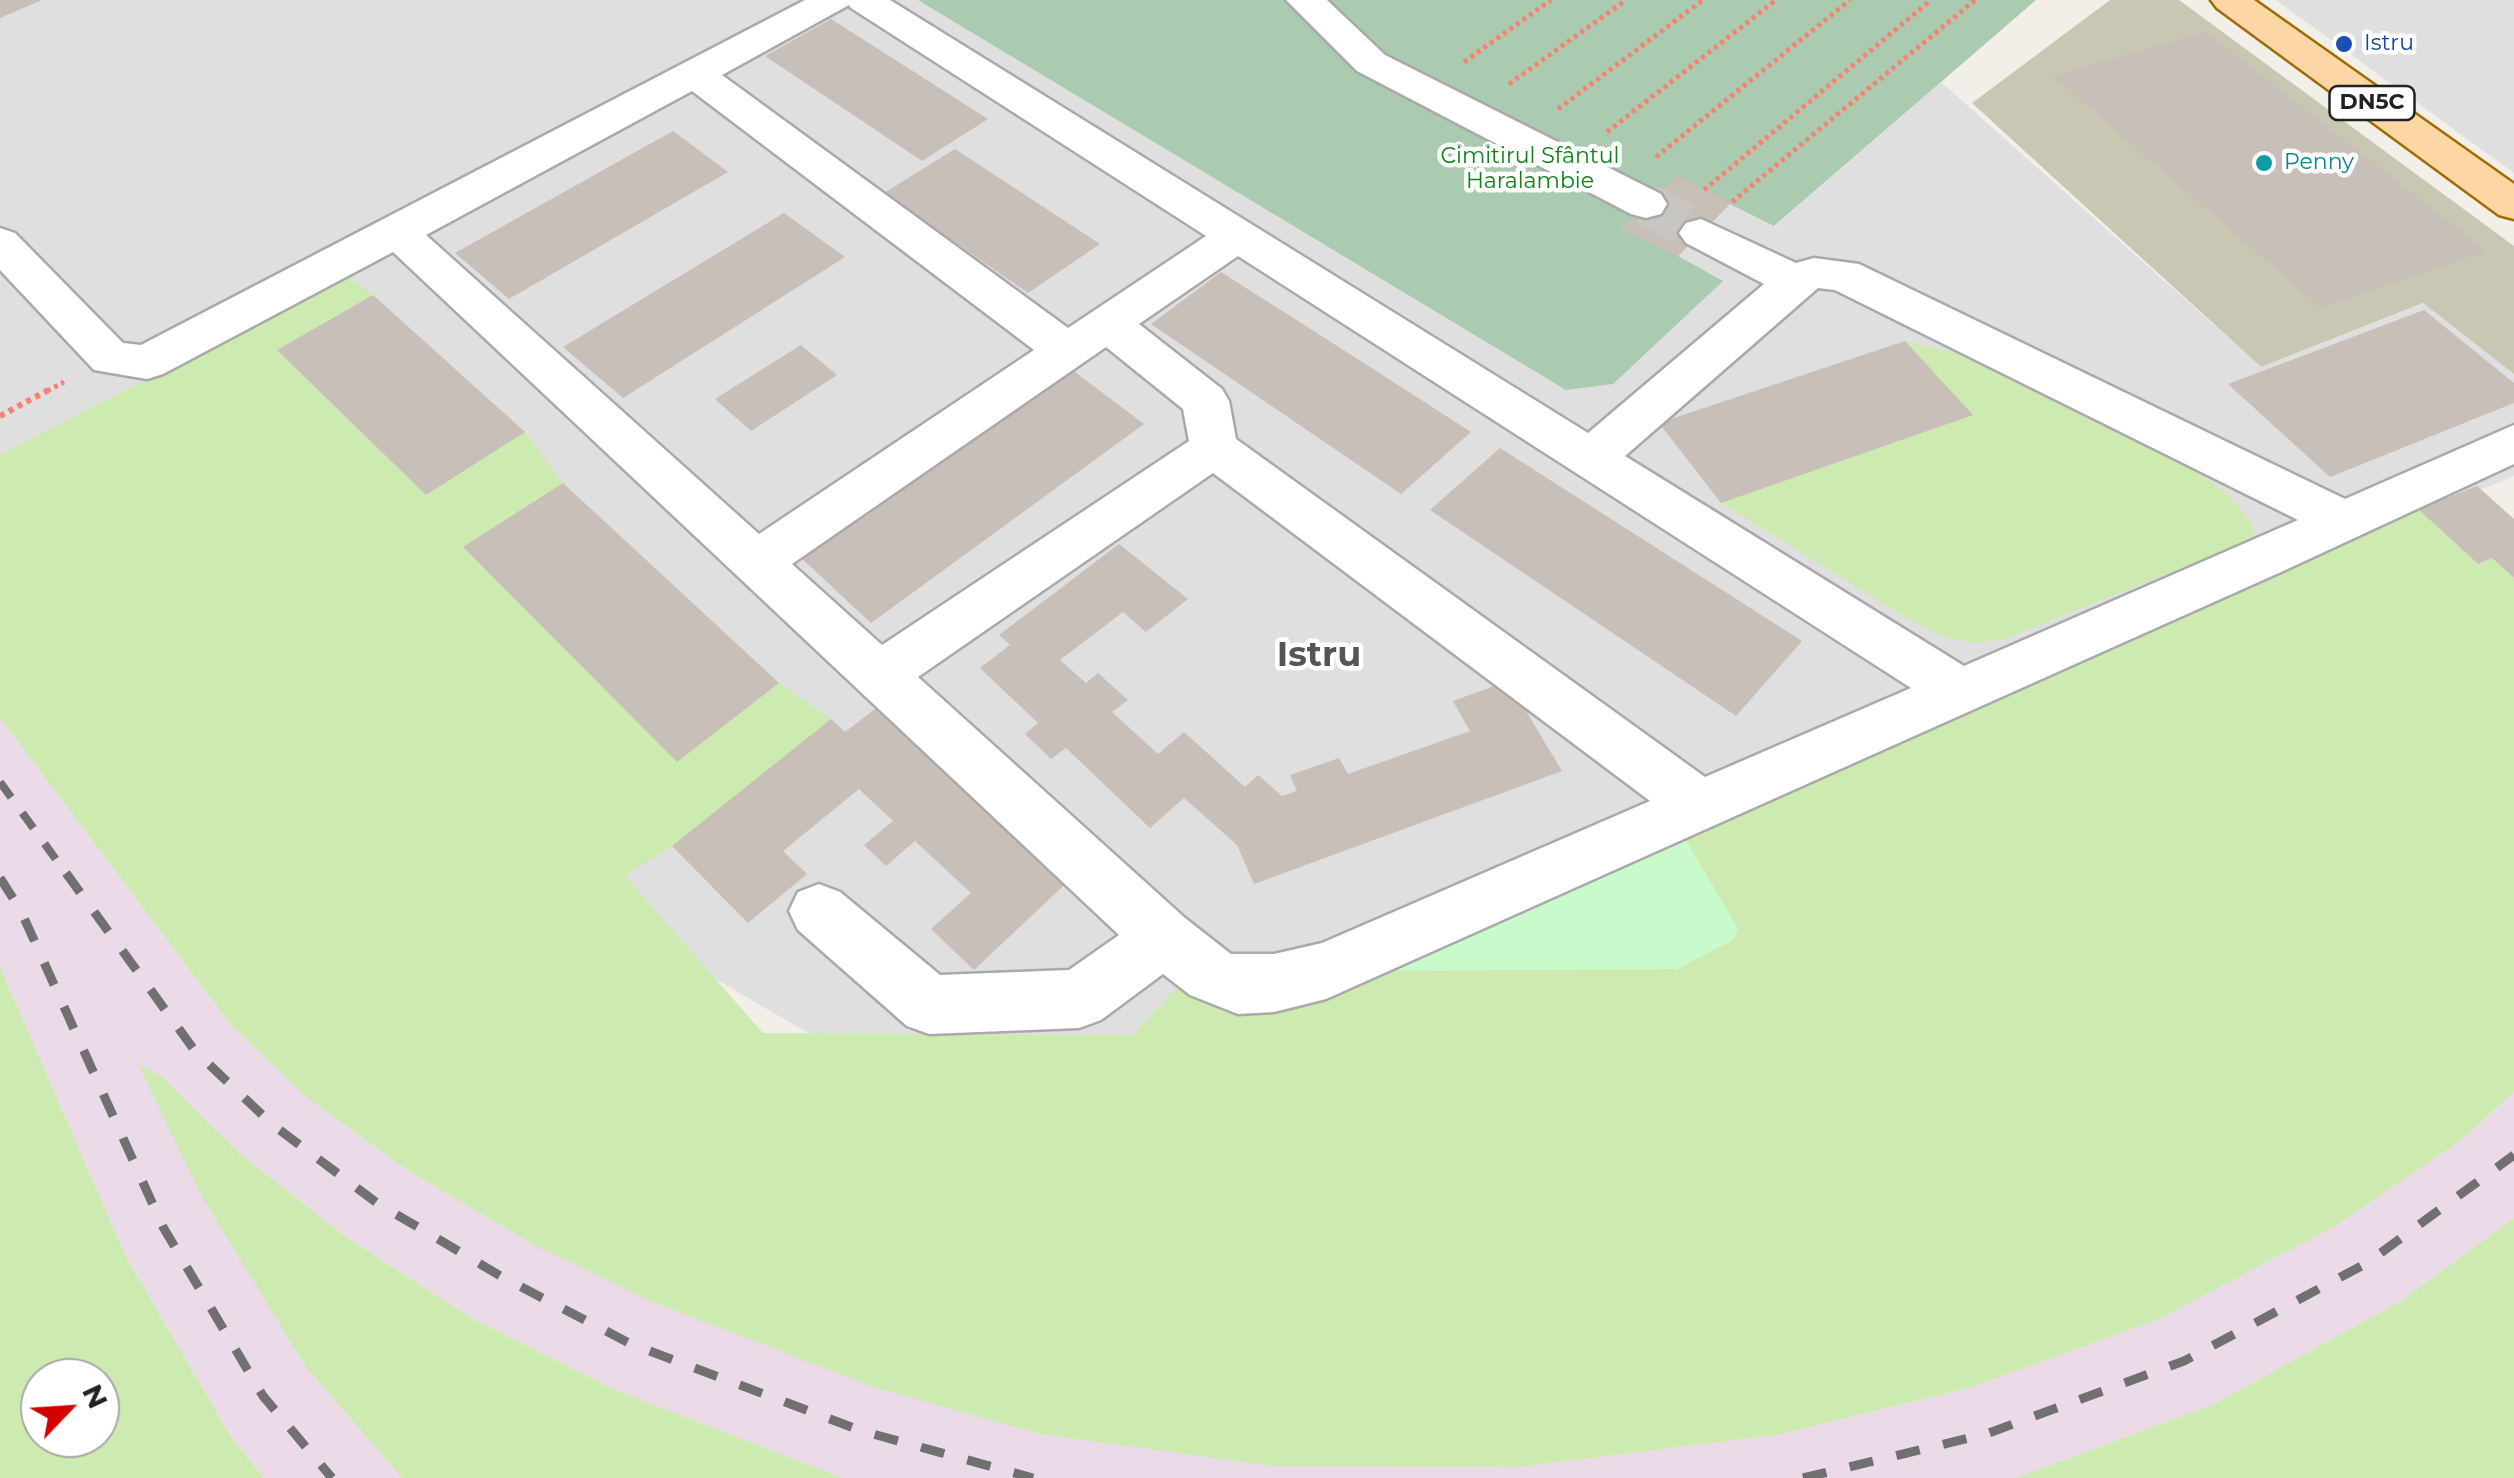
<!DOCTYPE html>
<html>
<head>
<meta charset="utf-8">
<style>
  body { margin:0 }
  #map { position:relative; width:2514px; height:1478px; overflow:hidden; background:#f2efe9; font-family:Montserrat,sans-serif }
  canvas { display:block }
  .north { position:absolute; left:20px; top:1358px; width:100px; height:100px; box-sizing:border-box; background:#fff; border:2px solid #a7a7a7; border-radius:50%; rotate:65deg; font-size:28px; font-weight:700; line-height:40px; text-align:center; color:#222 }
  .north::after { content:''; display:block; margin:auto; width:35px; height:45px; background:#d40000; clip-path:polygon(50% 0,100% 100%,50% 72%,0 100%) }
</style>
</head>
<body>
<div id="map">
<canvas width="2514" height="1478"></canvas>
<div class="north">N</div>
</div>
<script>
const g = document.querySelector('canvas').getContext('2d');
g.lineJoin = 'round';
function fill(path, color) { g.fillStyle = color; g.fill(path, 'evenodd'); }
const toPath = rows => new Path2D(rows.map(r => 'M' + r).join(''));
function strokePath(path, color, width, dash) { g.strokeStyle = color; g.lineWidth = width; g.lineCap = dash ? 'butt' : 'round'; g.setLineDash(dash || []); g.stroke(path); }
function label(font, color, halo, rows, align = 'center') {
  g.font = font + ' Montserrat,sans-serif'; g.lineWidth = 9; g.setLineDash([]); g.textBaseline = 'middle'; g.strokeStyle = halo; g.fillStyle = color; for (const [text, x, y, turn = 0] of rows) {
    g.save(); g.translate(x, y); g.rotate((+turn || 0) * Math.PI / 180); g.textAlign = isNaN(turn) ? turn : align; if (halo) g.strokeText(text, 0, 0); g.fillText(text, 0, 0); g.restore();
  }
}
fill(toPath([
  [0,0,921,0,1722,280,1677,257,1731,203,1775,226,1941,82,2261,367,2424,303,2514,374,2514,476,2418,516,1358,1355,0,560],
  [2276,0,2514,0,2514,173]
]), '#e0dfdf');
fill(toPath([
  [0,718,230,1024,306,1097,407,1170,534,1245,1272,1466,1520,1467,1776,1435,1966,1389,2159,1319,2337,1225,2460,1141,2514,1092,2514,1218,2398,1303,2212,1405,2016,1478,842,1478,611,1388,473,1319,346,1237,239,1153,161,1076,139,1066,203,1197,305,1366,402,1478,264,1478,231,1437,125,1255,0,967]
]), '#ebdbe8');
fill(toPath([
  [2110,0,2179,0,2514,246,2514,374,2423,303,2261,367,1972,103]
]), '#c7c7b4');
fill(toPath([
  [346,275,373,295,277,350,426,495,525,432,563,483,463,548,676,761,779,683,831,719,672,846,625,876,763,1033,1132,1035,1184,981,1239,985,1678,827,2418,509,2477,563,2492,558,2514,578,2514,1092,2460,1141,2337,1225,2159,1319,1966,1389,1776,1435,1520,1467,1272,1466,1040,1434,876,1388,653,1302,534,1245,407,1170,306,1097,230,1024,0,718,0,455],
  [1905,341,1968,356,2184,462,2227,494,2251,522,2254,532,2242,544,2004,639,1973,643,1944,637,1907,618,1721,503,1972,415],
  [0,967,125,1255,231,1437,264,1478,0,1478],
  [40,1378,100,1378,100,1438,40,1438],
  [138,1065,161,1076,239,1153,346,1237,473,1319,611,1388,842,1478,402,1478,305,1366,202,1197],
  [2514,1218,2514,1478,2016,1478,2212,1405,2398,1303]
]), '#cdebb0');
fill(toPath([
  [918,0,2036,0,1774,226,1730,204,1678,256,1723,281,1613,384,1566,390]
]), '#aacbaf');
fill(toPath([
  [1678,827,1738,928,1733,940,1677,969,1326,971]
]), '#c8facc');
fill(toPath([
  [0,0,42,0,0,18],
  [831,19,988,119,922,161,765,56],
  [2206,32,2486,251,2321,308,2053,76],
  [673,131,728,172,509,299,455,253],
  [955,149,1100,244,1028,293,884,193],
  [1677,176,1731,203,1677,257,1621,228],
  [784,213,845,257,623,398,563,347],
  [1221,272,1342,349,1471,432,1401,494,1151,324],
  [373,295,525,432,426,495,277,350],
  [2424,310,2514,383,2514,403,2330,477,2228,384],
  [1905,341,1973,415,1721,503,1659,423],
  [801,345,837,375,751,431,715,399],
  [1071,369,1144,424,871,623,800,557],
  [1500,448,1644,540,1802,641,1736,716,1430,510],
  [563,483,779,683,677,762,463,547],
  [2477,486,2514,519,2514,578,2492,558,2478,564,2418,509],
  [1119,544,1188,599,1146,632,1123,612,1060,660,1086,683,1098,673,1128,700,1112,712,1158,754,1184,732,1245,787,1258,775,1282,796,1297,791,1290,775,1339,758,1348,774,1470,731,1453,701,1508,681,1562,771,1254,884,1237,845,1184,798,1150,828,1066,748,1051,759,1025,734,1038,723,980,668,1010,645,999,635],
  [883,703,1077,873,974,970,931,929,971,893,915,841,886,866,864,845,893,821,859,789,783,851,807,874,748,923,672,846,831,719,845,732]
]), '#c7bfb8');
strokePath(toPath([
  [1646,204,1701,233]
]), '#c8c6c1', 42, [42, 21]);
const minor = toPath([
  [805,0,890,0,1588,433,1764,284,1686,243,1679,233,1686,223,1701,219,1796,263,1814,258,1859,264,2345,499,2514,425,2514,464,2281,572,1326,999,1274,1012,1238,1014,1190,995,1163,974,1101,1020,1079,1028,929,1034,907,1026,798,930,789,911,798,892,819,884,840,892,940,975,1069,970,1119,935,393,252,163,374,147,379,94,370,0,270,0,228,15,233,123,343,141,345,805,0],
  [849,5,851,8,1206,236,1068,328,722,75,849,5],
  [692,91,1034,350,759,534,426,235,692,91],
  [1238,256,1911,688,1705,777,1236,439,1229,401,1222,389,1139,324,1238,256],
  [1818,288,1835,290,2298,520,1964,666,1625,456,1818,288],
  [1106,347,1183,409,1189,441,882,645,792,564,1106,347],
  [1213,473,1650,801,1322,943,1274,954,1231,954,1185,918,918,677,1213,473],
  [1286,0,1327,0,1385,55,1661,194,1667,204,1661,214,1646,218,1631,214,1357,71,1286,0]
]);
const major = toPath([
  [2211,0,2254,0,2514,184,2514,219,2499,215,2217,8,2211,0]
]);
strokePath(minor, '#a9a9a9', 5);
strokePath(major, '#a06b00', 5);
strokePath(toPath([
  [1464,62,1551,0],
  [1509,84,1626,0],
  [1558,109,1703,0],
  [1607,132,1776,0],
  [1656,157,1850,0],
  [1704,190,1931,0],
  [1732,202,1975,0],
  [47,391,64,382]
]), '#fa8072', 5, [4, 4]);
strokePath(toPath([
  [0,416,52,388]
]), '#fa8072', 6, [5, 5]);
fill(minor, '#fff');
fill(major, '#fcd6a4');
strokePath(toPath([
  [0,782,68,876]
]), '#707070', 8, [19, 19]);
strokePath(toPath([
  [66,873,195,1051,273,1125,377,1203,504,1278,631,1344,862,1431,1033,1478],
  [0,878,20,909,163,1227,263,1396,332,1478],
  [1803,1478,1986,1434,2184,1361,2367,1263,2514,1155]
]), '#707070', 9, [24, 24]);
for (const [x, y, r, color] of [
  [2344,44,10,"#1a4fb4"],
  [2264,163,10,"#0f9aa8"]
]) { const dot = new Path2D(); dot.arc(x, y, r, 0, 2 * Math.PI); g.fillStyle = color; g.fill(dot); strokePath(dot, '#fff', 4); }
label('22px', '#164399', '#fff', [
  ["Istru",2364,44]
], 'left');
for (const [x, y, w] of [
  [2372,103,85]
]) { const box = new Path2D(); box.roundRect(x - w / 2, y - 17, w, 34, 8); g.fillStyle = '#fff'; g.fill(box); strokePath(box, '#222', 2.5); }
label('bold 22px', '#222', null, [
  ["DN5C",2372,103]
]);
label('22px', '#0c8416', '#fff', [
  ["Cimitirul Sfântul",1530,157],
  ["Haralambie",1530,182]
]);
label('22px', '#0d838f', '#fff', [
  ["Penny",2284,163]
], 'left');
label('bold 35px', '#555', '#fff', [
  ["Istru",1319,656]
]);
</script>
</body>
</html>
